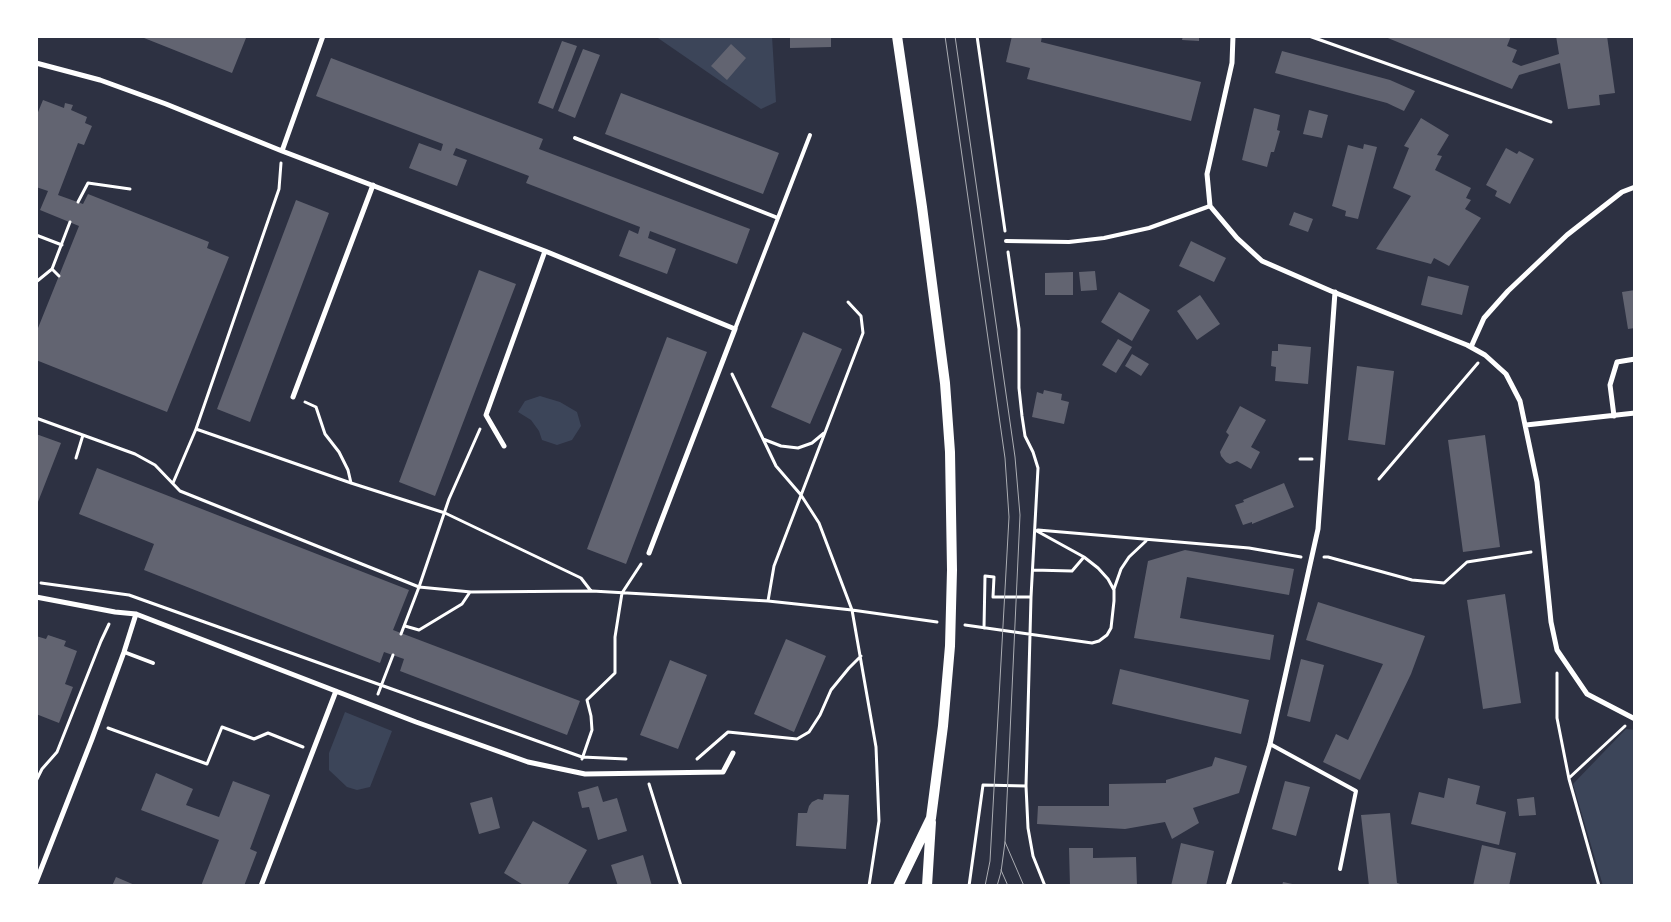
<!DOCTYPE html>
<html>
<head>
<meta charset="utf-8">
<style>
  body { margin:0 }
  #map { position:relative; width:1671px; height:922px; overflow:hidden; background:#2d3142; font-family:"Exo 2",sans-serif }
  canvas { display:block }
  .frame { position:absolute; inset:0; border:38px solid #fff; pointer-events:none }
</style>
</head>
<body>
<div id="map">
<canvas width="1671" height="922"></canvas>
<div class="frame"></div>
</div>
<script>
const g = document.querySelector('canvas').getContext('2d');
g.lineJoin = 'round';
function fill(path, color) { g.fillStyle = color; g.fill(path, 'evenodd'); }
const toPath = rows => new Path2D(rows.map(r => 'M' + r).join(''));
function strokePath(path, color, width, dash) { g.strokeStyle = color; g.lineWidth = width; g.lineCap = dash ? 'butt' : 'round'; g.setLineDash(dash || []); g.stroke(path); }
fill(toPath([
  [655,36,772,36,776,102,761,109],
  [540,396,560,402,577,412,581,426,572,440,557,445,542,440,539,431,531,420,518,412,525,401],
  [345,712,392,731,370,787,357,790,347,787,329,770,329,753],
  [1626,729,1635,730,1635,886,1603,886,1573,784]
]), '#3c4559');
fill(toPath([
  [139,36,242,36,246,38,232,73],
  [790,36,831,36,831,47,790,48],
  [1012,36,1042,36,1041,42,1201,82,1191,121,1027,79,1030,68,1006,62],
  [1183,36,1199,36,1199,41,1182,40],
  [1383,36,1511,36,1507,46,1517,50,1512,62,1521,66,1559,54,1556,36,1607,36,1615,93,1599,95,1600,105,1568,109,1560,63,1519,75,1512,89],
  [562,41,577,46,553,109,538,103],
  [731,44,746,58,727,80,711,66],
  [583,49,600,55,575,118,558,111],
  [1282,51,1390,80,1415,91,1404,111,1387,103,1275,73],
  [331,58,543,139,539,149,750,229,737,264,650,231,648,238,676,249,667,274,619,256,629,230,638,234,640,227,526,183,529,176,456,148,453,155,467,160,457,186,409,168,419,143,441,151,443,144,316,96],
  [621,93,779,153,763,194,605,134],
  [43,100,64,108,65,103,73,105,71,110,87,117,85,123,92,126,84,145,78,143,58,195,83,204,88,194,209,242,207,248,229,257,167,412,36,360,36,333,79,226,40,210,48,191,36,187,36,117],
  [1254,108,1280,115,1277,130,1280,131,1274,152,1271,152,1267,167,1242,160],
  [1309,110,1328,115,1322,138,1303,134],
  [1421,118,1449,135,1437,155,1442,156,1435,170,1471,188,1466,198,1471,200,1465,209,1481,218,1449,266,1434,258,1431,264,1376,249,1411,196,1393,188,1409,148,1404,146],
  [1364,144,1377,147,1358,219,1345,216,1346,211,1332,206,1348,145,1363,149],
  [1506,148,1517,154,1519,151,1534,159,1510,204,1495,196,1497,191,1486,185],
  [296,200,329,213,250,422,217,409],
  [1294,212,1313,219,1308,232,1289,225],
  [1191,241,1226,258,1214,282,1179,266],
  [479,270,516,284,435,496,399,482],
  [1095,271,1097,290,1081,291,1079,272],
  [1073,272,1073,295,1045,295,1045,273],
  [1428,276,1469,286,1462,315,1421,305],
  [1635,290,1635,328,1628,329,1622,292],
  [1119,292,1150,310,1132,341,1101,322],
  [1200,295,1220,324,1197,340,1177,311],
  [803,332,842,349,810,424,771,407],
  [667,337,707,352,626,564,587,549],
  [1118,339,1132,347,1116,373,1102,365],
  [1278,344,1311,347,1308,384,1275,381,1276,367,1271,366,1272,351,1278,351],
  [1132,354,1149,364,1141,376,1125,366],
  [1357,366,1394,371,1385,445,1348,440],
  [1044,390,1062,394,1061,400,1069,402,1064,424,1032,417,1037,392,1043,394],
  [1240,406,1266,420,1251,447,1260,452,1251,469,1237,461,1230,464,1226,462,1221,456,1220,452,1229,435,1226,432],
  [36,434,61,443,36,507],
  [1485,435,1500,547,1463,552,1448,440],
  [97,468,409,590,393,630,580,701,567,735,400,671,404,659,384,652,380,663,144,570,154,544,79,514],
  [1284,483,1294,507,1252,524,1252,522,1243,525,1235,505,1244,502,1243,500],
  [1185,550,1294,569,1289,595,1187,577,1180,618,1274,635,1270,660,1134,638,1148,561],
  [1505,594,1521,703,1483,709,1467,600],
  [1318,602,1425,636,1411,674,1360,780,1323,762,1336,734,1348,740,1383,664,1306,640],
  [48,635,66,641,64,646,77,651,65,684,73,687,59,723,36,714,36,686,38,682,36,682,36,636,46,639],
  [786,639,826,656,794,732,754,714],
  [1301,659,1324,665,1310,722,1287,716],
  [670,660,707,675,678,749,640,735],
  [1120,669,1249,700,1241,734,1112,704],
  [1215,757,1247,766,1239,793,1193,808,1199,823,1172,839,1165,822,1125,829,1037,824,1038,806,1109,806,1109,784,1166,783,1166,780,1212,766],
  [156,773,193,789,186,805,219,817,233,781,270,795,250,849,257,852,244,886,201,886,219,840,141,810],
  [1448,778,1480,786,1476,804,1506,812,1499,845,1411,824,1419,792,1444,798],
  [1285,781,1310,787,1296,836,1272,829],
  [598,786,603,802,617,798,627,831,598,840,589,807,582,808,578,792],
  [824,794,849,795,846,849,796,846,798,813,807,813,809,806,812,802,818,799,823,800],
  [492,797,500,828,479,834,470,803],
  [1534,797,1536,815,1519,816,1517,799],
  [1390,813,1397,883,1407,886,1369,886,1361,815],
  [533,821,587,850,567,886,525,886,504,873],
  [1181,843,1214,851,1206,886,1171,886],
  [1482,845,1516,853,1509,886,1473,886],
  [1069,848,1093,848,1093,858,1136,857,1137,886,1070,886],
  [643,855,652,886,618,886,611,865],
  [116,877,137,886,112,886],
  [1283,882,1297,885,1297,886,1282,886]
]), '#626471');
strokePath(toPath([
  [977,36,1005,231],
  [1309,36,1551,122],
  [78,202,88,183,130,189],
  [36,235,62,245],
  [52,269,59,276],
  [36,282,52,269,70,222],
  [732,374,776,466,801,495,819,523,852,610,876,747,879,821,869,886],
  [305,402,316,407,325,434,339,452,348,470,351,483],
  [36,418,135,454,155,465,180,491,419,587,471,592,592,591,768,601,852,610,937,622],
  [196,429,351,483,445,513,581,578,591,591],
  [763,439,781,446,798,448,812,443,824,433],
  [76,458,83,435],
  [1300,459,1312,459],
  [1379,479,1478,363],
  [173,483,196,429,279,189,281,163],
  [1038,530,1249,548,1301,557],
  [1324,557,1328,557,1412,580,1444,583,1467,562,1531,552],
  [1033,570,1072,571,1084,557],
  [41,583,129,595,582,757,626,759],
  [1114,589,1121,569,1129,557,1146,541],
  [768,601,774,566,863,333,861,316,848,302],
  [965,625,1092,643,1099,641,1107,635,1111,628,1114,601,1114,590,1108,579,1098,568,1084,557,1035,530],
  [405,626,419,630,462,604,470,592],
  [984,628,985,576,994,577,993,597,1031,597],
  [401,634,419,587,449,499,480,429],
  [1557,673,1557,718,1569,779,1599,886],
  [378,694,393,655],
  [108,728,207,764,222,727,254,739,268,733,303,747],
  [582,759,592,730,591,716,587,700,615,673,615,637,622,593,641,564],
  [697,759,728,732,797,739,809,732,820,715,831,690,849,668,861,656],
  [1569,778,1625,726],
  [36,781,42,769,57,752,101,641,109,624],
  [649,784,681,886],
  [1026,786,1028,828,1033,856,1045,886],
  [969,886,983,785,1026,786,1031,597,1038,468,1033,452,1025,436,1022,416,1019,388,1019,329,1008,252]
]), '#fff', 3);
strokePath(toPath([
  [575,138,778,218],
  [1006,241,1069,242,1104,238,1149,228,1210,206],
  [735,329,810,135],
  [124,652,153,663],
  [1270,744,1356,791,1340,869]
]), '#fff', 4);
strokePath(toPath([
  [1233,36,1232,63,1207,174,1210,206,1237,238,1262,261,1331,291,1467,345,1485,355,1506,374,1520,401,1537,482,1551,622,1557,650,1587,694,1635,719],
  [36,63,100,80,166,104,282,151,545,251,735,329,649,553],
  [282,151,323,36],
  [1471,347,1484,318,1508,291,1567,235,1622,192,1635,187],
  [293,397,373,185],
  [1614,416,1610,385,1617,362,1635,359],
  [1526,425,1635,413],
  [504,446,486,415,545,251],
  [36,597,115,612,136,614,416,722,528,762,585,774,723,772,733,753],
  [36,882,92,739,124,652,136,614],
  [261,886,336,691],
  [1228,886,1270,744,1318,529,1335,292]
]), '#fff', 5);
strokePath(toPath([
  [897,36,922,207,945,383,950,452,952,570,950,646,943,726,931,818,898,886],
  [927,886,931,822]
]), '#fff', 10);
strokePath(toPath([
  [945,36,1005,458,1009,517,990,861,985,886],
  [955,36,1015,457,1020,515,1005,842,1001,872,997,886],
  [1005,842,1024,886],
  [1001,870,1008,886]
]), '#abadb3', 1);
</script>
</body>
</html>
